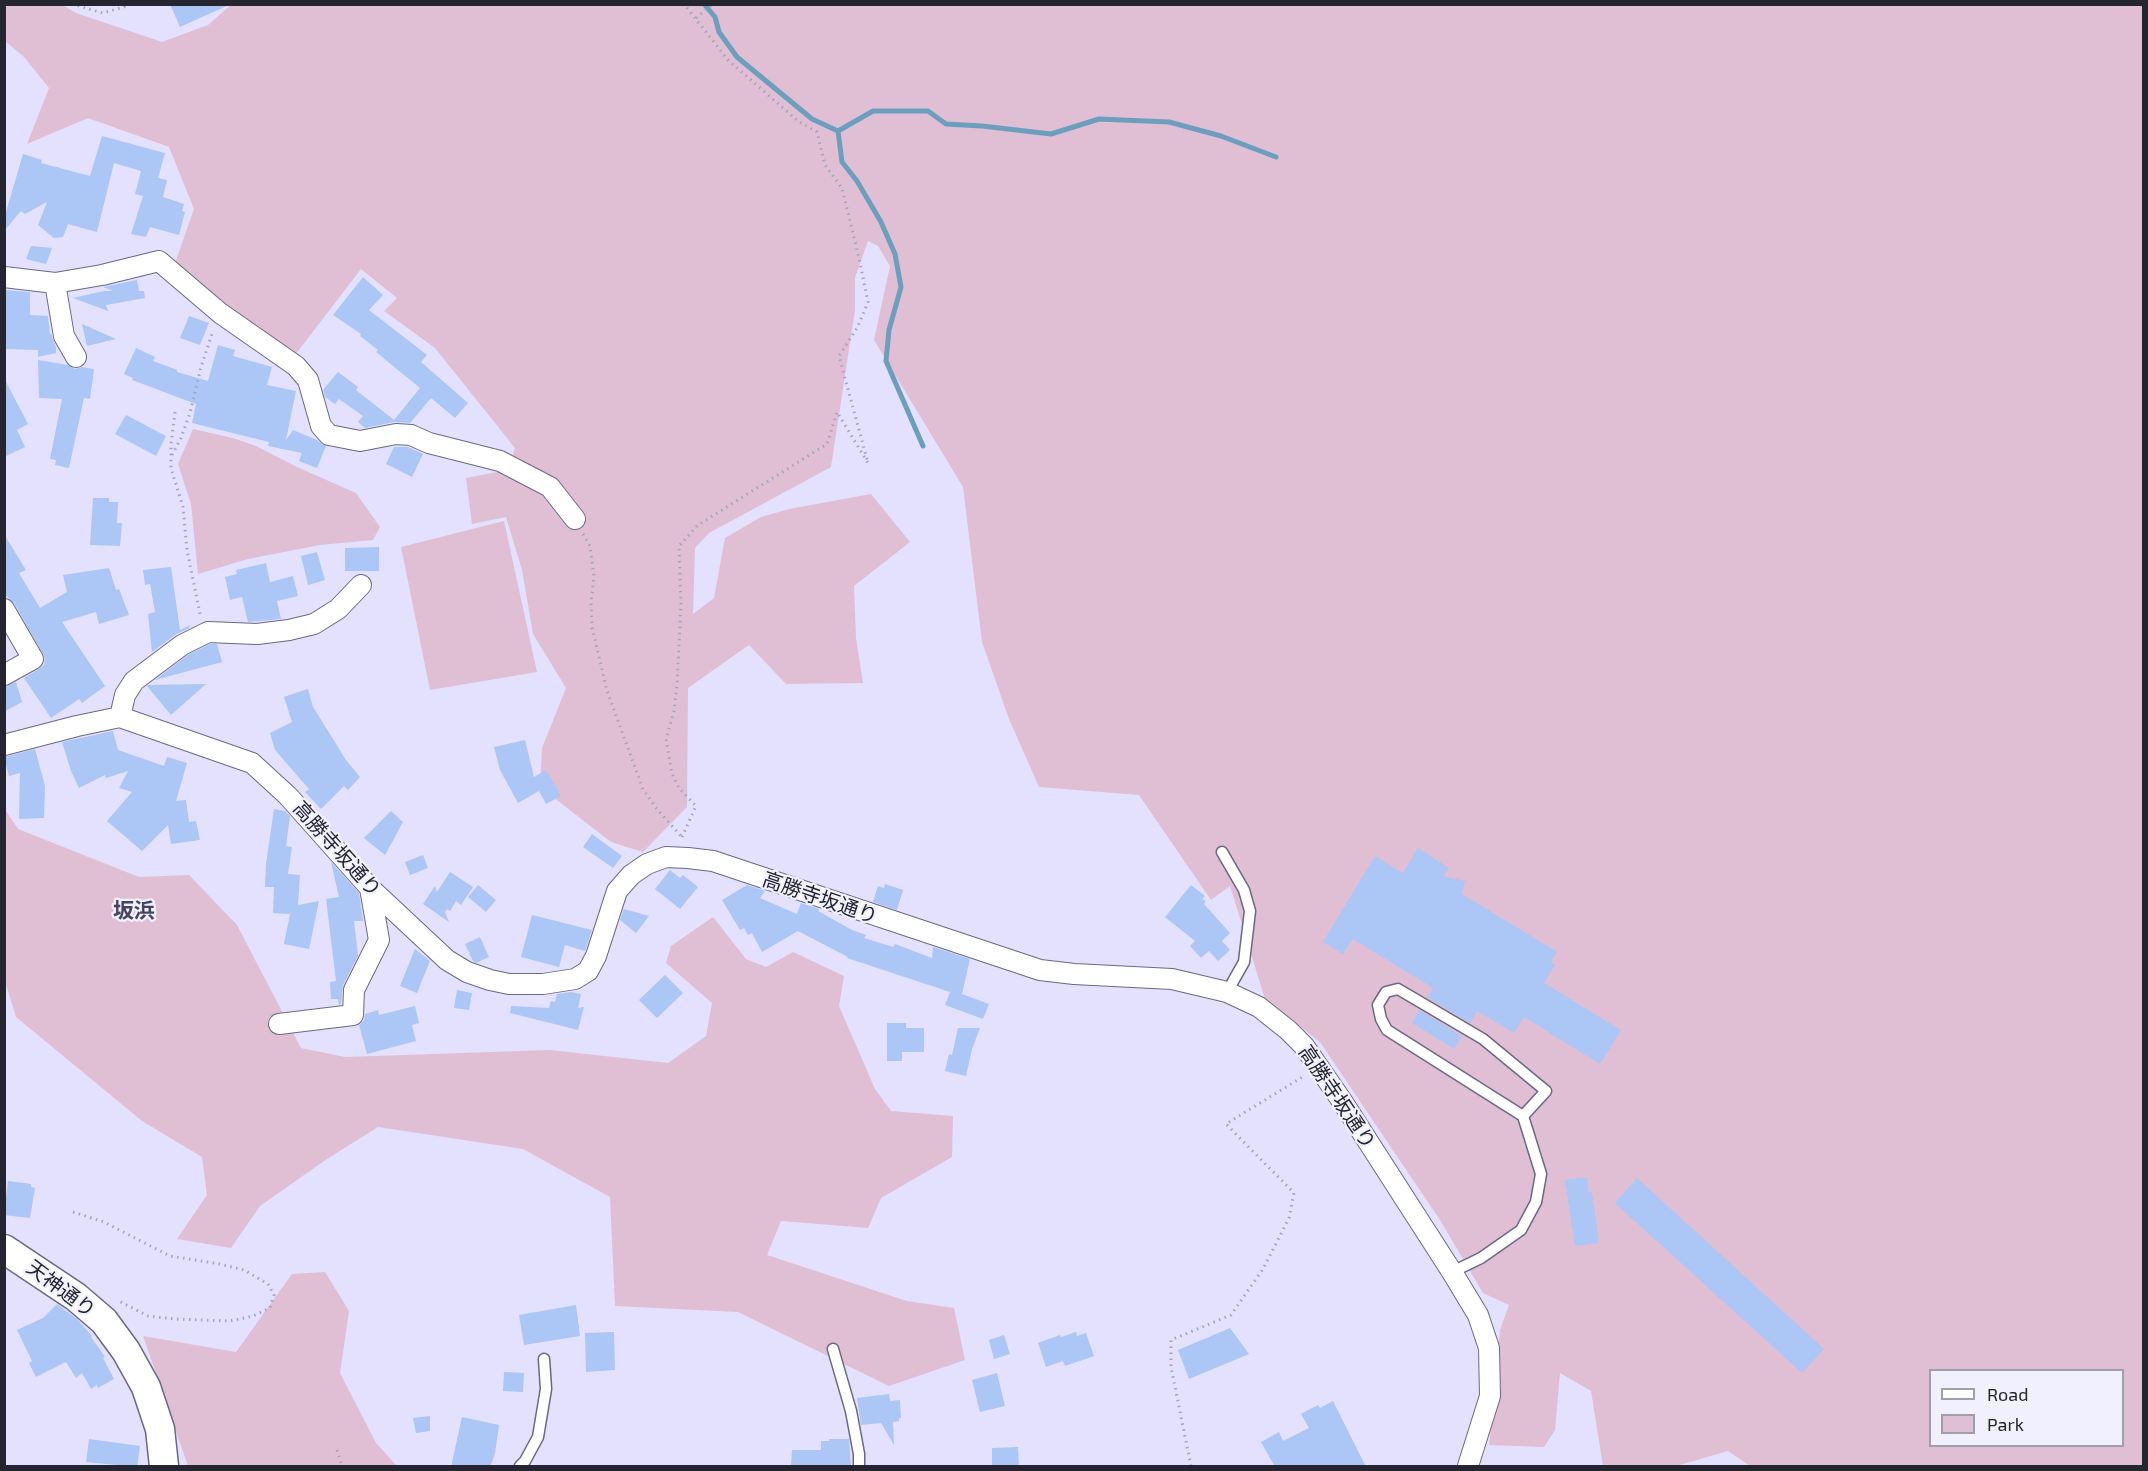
<!DOCTYPE html>
<html>
<head>
<meta charset="utf-8">
<style>
  body { margin:0 }
  #map { position:relative; width:2148px; height:1471px; overflow:hidden; background:#e3e1fd; font-family:"Exo 2",sans-serif }
  canvas { display:block }
  .frame { position:absolute; inset:0; border:6px solid #252531; pointer-events:none }
  .legend { position:absolute; left:1929px; top:1369px; width:195px; height:78px; box-sizing:border-box; background:#f1f0fe; border:2px solid #9f9fac; margin:0; padding:8px 10px; list-style:none; font-size:18px; color:#252531 }
  .legend li { display:flex; align-items:center; gap:12px; height:30px }
  .legend b { width:30px; border:2px solid #9f9fac }
</style>
</head>
<body>
<div id="map">
<canvas width="2148" height="1471"></canvas>
<div class="frame"></div>
<ul class="legend">
<li><b style="height:8px;background:#fff"></b>Road</li>
<li><b style="height:16px;background:#e0bfd4"></b>Park</li>
</ul>
</div>
<script>
const g = document.querySelector('canvas').getContext('2d');
g.lineJoin = 'round';
function fill(path, color) { g.fillStyle = color; g.fill(path, 'evenodd'); }
const toPath = rows => new Path2D(rows.map(r => 'M' + r).join(''));
function strokePath(path, color, width, dash) { g.strokeStyle = color; g.lineWidth = width; g.lineCap = dash ? 'butt' : 'round'; g.setLineDash(dash || []); g.stroke(path); }
function label(font, color, halo, rows, align = 'center') {
  g.font = font + ' "Exo 2","Noto Sans JP",sans-serif'; g.lineWidth = 4.5; g.setLineDash([]); g.textBaseline = 'middle'; g.strokeStyle = halo; g.fillStyle = color; for (const [text, x, y, turn = 0] of rows) {
    g.save(); g.translate(x, y); g.rotate((+turn || 0) * Math.PI / 180); g.textAlign = isNaN(turn) ? turn : align; if (halo) g.strokeText(text, 0, 0); g.fillText(text, 0, 0); g.restore();
  }
}
fill(toPath([
  [5,4,62,5,76,13,162,42,208,25,232,4,2143,5,2143,1466,1750,1466,1728,1451,1676,1466,1603,1466,1591,1391,1560,1373,1555,1430,1544,1447,1489,1445,1500,1330,1509,1305,1483,1293,1440,1220,1320,1042,1265,999,1230,886,1211,900,1139,795,1039,787,1009,719,982,642,963,487,874,340,890,266,878,246,868,241,855,278,855,310,831,467,709,533,695,548,693,614,714,598,725,538,761,517,789,509,871,494,910,542,854,586,856,638,863,683,786,684,749,645,688,688,687,807,643,852,611,842,540,787,542,748,566,688,533,634,522,570,506,517,472,524,466,478,508,470,515,448,435,348,384,311,397,298,361,269,292,359,224,308,175,263,194,209,169,147,88,118,27,144,49,88,24,57,5,41],
  [1930,1370,2122,1370,2122,1446,1930,1446],
  [193,429,233,438,256,446,297,467,356,493,380,527,373,540,320,545,248,559,198,574,191,504,178,464],
  [504,521,537,672,430,690,401,547],
  [4,808,18,829,139,877,189,875,237,925,301,1048,345,1057,550,1050,668,1063,706,1036,712,1003,666,963,671,946,713,917,746,959,766,967,793,952,844,976,839,1006,875,1089,891,1111,953,1116,952,1157,881,1198,868,1228,781,1221,767,1255,907,1301,954,1308,965,1360,889,1386,738,1312,615,1306,610,1197,523,1149,378,1127,327,1159,260,1206,231,1248,177,1239,207,1195,202,1157,142,1121,16,1017,5,981],
  [325,1272,349,1311,340,1373,376,1443,397,1466,188,1466,143,1336,236,1352,292,1274]
]), '#e0bfd4');
strokePath(toPath([
  [704,4,715,17,719,32,737,57,812,119,838,131,873,111,928,111,946,124,982,126,1051,134,1099,119,1169,122,1221,136,1276,157],
  [838,131,842,162,857,181,881,222,895,254,901,287,889,330,886,361,923,446]
]), '#6c9fbe', 5);
fill(toPath([
  [170,4,231,4,180,27],
  [102,136,165,153,158,178,167,180,163,197,184,204,182,211,185,212,179,235,150,227,146,237,131,234,143,196,135,194,141,171,114,163,97,232,68,224,63,237,54,238,38,225,47,202,25,214,21,211,4,231,4,219,23,154,42,160,41,163,90,176],
  [31,246,52,248,46,264,26,259],
  [363,277,383,295,369,310,427,355,421,362,468,403,455,418,431,398,410,423,394,422,365,428,358,422,363,416,339,399,335,404,325,397,323,390,338,372,358,387,356,390,394,420,420,388,376,352,378,350,360,336,361,334,333,315],
  [137,280,139,291,144,291,145,298,106,305,108,311,73,298,104,291,113,291,103,287],
  [4,290,30,292,30,315,48,316,50,334,51,334,56,347,56,353,38,357,38,350,4,349],
  [189,316,209,323,200,345,180,338],
  [82,324,116,339,87,346],
  [218,345,235,350,233,356,272,367,267,385,296,391,286,440,293,430,317,440,326,446,317,468,299,461,302,453,268,446,269,442,192,423,196,404,132,380,133,378,124,374,136,348,155,357,153,361,177,370,177,372,208,381],
  [38,360,68,365,75,369,82,367,94,369,90,399,84,398,69,468,55,465,56,460,50,459,62,399,39,398],
  [4,378,28,424,17,430,25,447,4,457],
  [126,415,166,436,156,456,115,434],
  [394,447,408,447,423,454,412,477,386,464],
  [93,498,109,498,109,502,118,502,117,523,122,523,120,546,90,545],
  [4,534,26,570,19,573,40,608,67,592,63,575,109,568,116,590,119,589,129,615,99,624,96,612,62,622,105,686,82,703,79,699,51,718,24,678,39,669,44,665,45,658,14,603,4,594],
  [379,547,379,571,345,571,345,548],
  [317,552,325,580,308,585,301,556],
  [266,563,270,582,293,576,298,596,277,601,281,619,248,622,242,597,230,600,225,577,237,574,236,570],
  [171,567,180,630,190,625,189,628,175,635,152,652,148,614,155,612,150,584,145,585,143,570],
  [210,644,217,644,222,662,155,680,188,655],
  [16,682,22,702,4,712,4,687],
  [206,684,171,715,147,686,148,685],
  [308,689,313,707,346,760,360,777,348,790,344,786,321,809,305,792,309,789,275,750,270,733,292,722,284,697],
  [113,731,118,750,164,766,167,757,187,763,176,801,186,800,189,822,196,821,200,840,171,844,168,825,142,851,107,821,132,792,119,788,128,771,106,778,105,775,79,788,71,771,62,742],
  [525,740,534,777,546,770,561,796,546,804,539,791,518,803,500,770,494,747],
  [35,749,45,786,44,818,19,819,20,773,9,776,4,757],
  [274,809,285,811,290,816,286,846,292,847,288,874,300,875,298,905,319,901,309,949,284,944,290,914,273,913,274,887,265,887,266,864],
  [391,811,403,822,385,855,364,838],
  [592,834,622,856,613,868,583,847],
  [1418,848,1449,868,1443,876,1465,881,1462,894,1557,952,1551,962,1555,965,1544,983,1621,1030,1600,1064,1524,1017,1514,1033,1477,1011,1470,1023,1427,997,1433,988,1353,939,1343,954,1323,942,1375,856,1403,873],
  [423,855,428,868,410,875,405,862],
  [331,862,359,893,363,921,354,921,358,956,343,985,341,1004,339,1005,338,999,331,999,330,982,336,981,326,899,339,897],
  [670,870,680,878,683,875,698,887,680,909,655,889],
  [450,872,473,887,461,905,456,901,450,911,447,909,445,912,449,922,423,904,435,886,437,892],
  [885,884,903,890,897,910,873,902,878,886,884,888],
  [478,885,496,900,486,912,468,897],
  [747,885,765,891,760,898,797,914,801,903,819,909,818,911,852,930,866,935,864,938,893,947,895,944,932,958,933,947,970,959,962,994,989,1004,983,1019,945,1005,950,992,847,958,848,957,798,931,762,952,752,933,748,935,744,928,740,930,722,900],
  [1191,885,1205,896,1202,899,1206,901,1204,904,1230,933,1222,941,1230,950,1218,961,1209,951,1201,958,1190,946,1195,941,1165,917],
  [624,909,649,916,636,933,620,920],
  [532,915,592,930,585,951,565,945,559,967,521,957],
  [480,937,489,957,476,963,473,961,465,944],
  [415,949,430,961,417,993,400,986],
  [665,975,683,993,657,1018,639,1000],
  [457,990,472,993,469,1010,454,1008],
  [571,992,581,994,578,1008,584,1007,578,1030,510,1013,511,1006,549,1008,551,1001,555,1002,557,994],
  [415,1006,419,1023,412,1025,416,1041,367,1054,359,1025,364,1020,365,1014,378,1010,379,1015],
  [1419,1010,1462,1036,1454,1049,1412,1023],
  [887,1023,906,1023,906,1028,924,1028,924,1052,902,1052,902,1061,887,1061],
  [958,1028,980,1028,972,1049,966,1076,945,1071,949,1054,952,1055],
  [1587,1177,1589,1193,1592,1192,1599,1243,1575,1246,1565,1180],
  [1637,1178,1824,1349,1802,1373,1615,1203],
  [8,1181,31,1184,31,1187,35,1188,30,1218,4,1215],
  [57,1304,77,1319,92,1336,91,1337,105,1357,103,1358,114,1379,98,1388,97,1385,91,1389,82,1373,76,1378,66,1362,36,1377,29,1363,32,1361,17,1330,43,1318],
  [576,1305,580,1336,524,1345,519,1315],
  [1230,1328,1249,1354,1189,1379,1178,1350],
  [614,1332,615,1370,586,1372,585,1333],
  [1076,1332,1077,1336,1086,1333,1094,1356,1065,1366,1063,1361,1046,1367,1038,1343,1060,1335,1061,1337],
  [1004,1335,1010,1354,994,1359,989,1340],
  [504,1372,524,1373,523,1392,503,1391],
  [997,1373,1005,1406,980,1412,972,1380],
  [889,1394,890,1401,900,1400,901,1418,899,1418,899,1421,893,1422,894,1445,881,1423,861,1425,857,1398],
  [1333,1401,1366,1467,1275,1467,1261,1442,1279,1432,1283,1441,1309,1428,1301,1414,1318,1405,1320,1408],
  [430,1416,430,1431,416,1433,413,1418],
  [462,1417,499,1425,495,1453,490,1467,451,1467],
  [89,1439,140,1446,137,1467,86,1462],
  [829,1439,849,1439,851,1467,791,1467,792,1450,821,1450,821,1441,829,1441],
  [1018,1447,1019,1467,992,1467,992,1448]
]), '#acc6f5');
const lane = toPath([
  [1222,852,1244,890,1250,911,1244,962,1227,992],
  [1452,1272,1481,1258,1521,1230,1536,1202,1541,1174,1523,1116,1546,1091,1483,1039,1398,989,1386,992,1378,1005,1381,1019,1387,1030,1523,1116],
  [833,1349,851,1411,859,1454,859,1466],
  [520,1466,525,1461,538,1437,546,1389,544,1359]
]);
const street = toPath([
  [4,277,55,283,102,275,159,261,220,313,296,366,308,380,321,426,329,435,360,441,396,434,411,435,429,443,500,461,550,487,575,519],
  [55,283,64,336,76,357],
  [4,609,33,659,4,675],
  [120,717,125,695,134,681,182,645,208,632,257,634,289,630,314,624,338,609,361,585],
  [4,745,77,726,120,717,252,763,288,796,370,888,447,960,467,972,490,980,509,984,543,984,575,979,588,971,596,956,617,891,631,875,647,864,666,857,688,858,713,861,1040,970,1074,974,1172,979,1227,992,1259,1007,1288,1030,1304,1046,1342,1101,1452,1272,1478,1315,1489,1348,1490,1396,1468,1466],
  [279,1024,353,1015,354,990,379,940,370,888]
]);
const secondary = toPath([
  [4,1249,76,1297,104,1321,126,1351,146,1387,160,1429,164,1466]
]);
strokePath(lane, '#6a6885', 13);
strokePath(street, '#6a6885', 22);
strokePath(secondary, '#6a6885', 31);
strokePath(toPath([
  [72,4,103,13,124,7,126,4],
  [696,18,713,4],
  [175,412,171,444,171,468,183,507,187,550,200,614],
  [172,455,181,438,190,413,201,367,213,331],
  [583,534,590,546,594,576,591,603,592,627,607,691,643,789,656,808,681,836],
  [4,779,5,781],
  [682,837,696,806,679,788,672,774,666,739,674,711,677,685,681,604,679,546,698,525,827,444,837,412,868,463,839,356,857,328,868,302,859,258,842,188,825,165,817,132,798,121,728,60,684,4],
  [73,1212,104,1222,170,1256,220,1264,244,1270,268,1284,274,1295,270,1308,253,1316,230,1321,175,1319,148,1316,119,1301],
  [337,1450,342,1466],
  [1191,1466,1171,1367,1171,1340,1231,1315,1263,1269,1289,1218,1294,1193,1226,1124,1304,1076]
]), '#a5a4bb', 3, [1.5, 4.5]);
strokePath(lane, '#fff', 10);
strokePath(street, '#fff', 20);
strokePath(secondary, '#fff', 28);
label('20px', '#252531', '#f1f0fe', [
  ["高勝寺坂通り",337,849,48],
  ["高勝寺坂通り",820,898,19],
  ["高勝寺坂通り",1337,1097,56],
  ["天神通り",61,1289,37]
]);
label('bold 21px', '#46445f', '#f1f0fe', [
  ["坂浜",134,911]
]);
</script>
</body>
</html>
